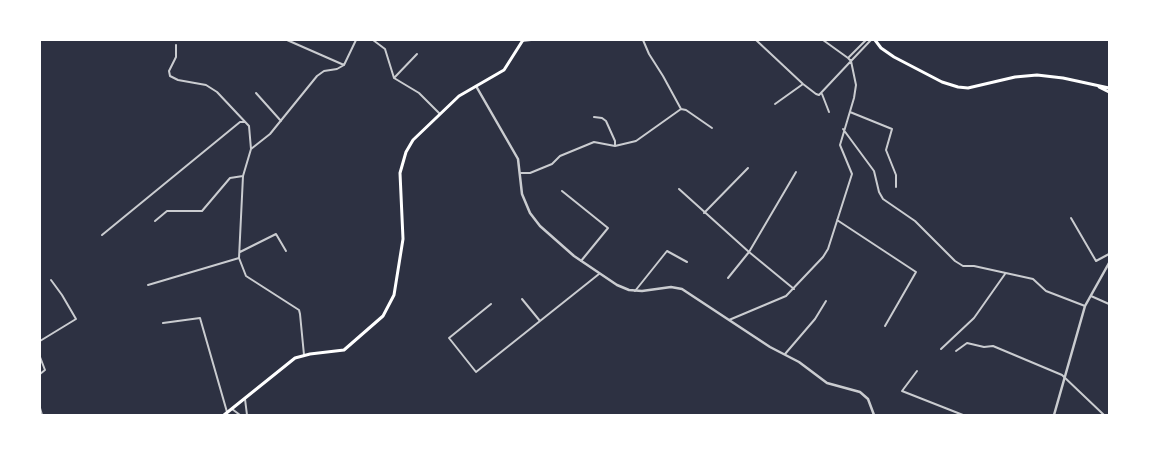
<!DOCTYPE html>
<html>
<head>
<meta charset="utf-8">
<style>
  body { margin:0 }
  #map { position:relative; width:1149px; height:455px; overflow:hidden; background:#2d3142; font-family:Figtree,sans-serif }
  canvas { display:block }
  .frame { position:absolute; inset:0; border:41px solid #fff; pointer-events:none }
</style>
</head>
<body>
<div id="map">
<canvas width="1149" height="455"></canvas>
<div class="frame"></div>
</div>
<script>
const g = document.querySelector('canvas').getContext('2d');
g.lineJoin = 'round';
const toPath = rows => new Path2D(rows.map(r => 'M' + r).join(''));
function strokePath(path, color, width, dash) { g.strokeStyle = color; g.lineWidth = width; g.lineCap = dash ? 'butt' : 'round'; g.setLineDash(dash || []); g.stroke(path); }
strokePath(toPath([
  [287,40,344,65],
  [373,40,385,49,394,78,419,93,440,114],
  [643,40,649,54,663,76,681,109],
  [756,40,803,84,816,94,819,95,851,61,848,58,866,40],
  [823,40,848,58],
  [523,41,531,40],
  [176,45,176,57,169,71,170,76,178,80,206,85,217,92,249,126,251,149,243,176,239,258,246,276,299,310,300,314,304,355],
  [394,78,417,54],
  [256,93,281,121],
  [822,94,829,112],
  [775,104,803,84],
  [681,109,686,110,712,128],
  [850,112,892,129,886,150,896,175,896,187],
  [594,117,602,118,606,121,615,141,615,146],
  [843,129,874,171,879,192,883,199,915,221,955,261,963,266,974,266,1033,279,1046,291,1085,306],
  [251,149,270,134,317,76,324,71,337,69,344,65,356,40],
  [521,173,530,173,552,164,560,156,594,142,615,146,636,141,681,109],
  [679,189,749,252,794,289],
  [562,191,608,228,581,261],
  [704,213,748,168],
  [1071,218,1096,261,1109,254],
  [837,220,916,272,885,326],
  [155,221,167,211,202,211,230,178,243,176],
  [102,235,240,122,244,122],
  [240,252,276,234,286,251],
  [728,278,749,252,796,172],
  [148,285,239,258],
  [635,291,667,251,687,262],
  [1091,296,1109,304],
  [522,299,540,321],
  [491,304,449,338,476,372,599,274],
  [729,320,786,296,823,257,828,249,852,174,840,145,854,98,856,85,851,61,871,40],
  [163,323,200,318,227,412],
  [40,341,76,319,62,295,51,280],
  [941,349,974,318,1005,274],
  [956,351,967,343,984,347,993,346,1062,375,1104,415],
  [785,354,815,319,826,301],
  [40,357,45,370,40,374],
  [917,371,902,391,963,415],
  [245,399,247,415],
  [40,408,42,415],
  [232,409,240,415]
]), '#caccd0', 2);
strokePath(toPath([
  [476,86,518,159,522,194,530,213,540,226,574,256,617,285,629,290,642,291,671,287,682,289,770,347,799,362,827,383,860,392,868,399,874,415],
  [1054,415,1085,306,1109,263]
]), '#caccd0', 2.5);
strokePath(toPath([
  [875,40,881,48,894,57,942,82,958,87,968,88,1015,77,1037,75,1063,78,1109,88],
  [1099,87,1109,92],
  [224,415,295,358,310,354,344,350,383,316,394,295,403,239,400,173,406,152,413,140,459,96,504,70,523,40]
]), '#fff', 3);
</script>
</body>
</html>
